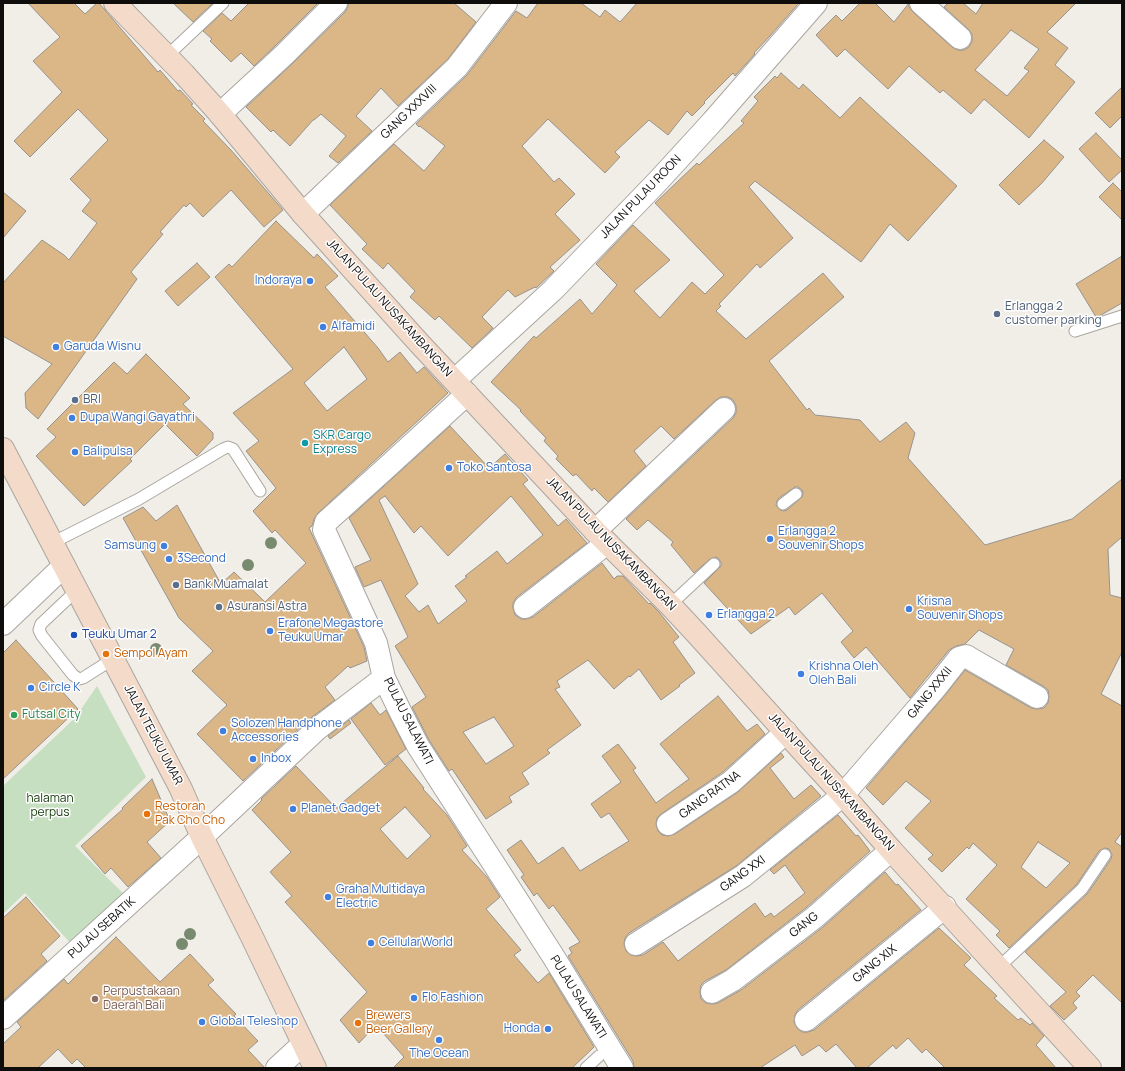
<!DOCTYPE html>
<html>
<head>
<meta charset="utf-8">
<style>
  body { margin:0 }
  #map { position:relative; width:1125px; height:1071px; overflow:hidden; background:#f1ede7; font-family:Manrope,sans-serif }
  canvas { display:block }
  .frame { position:absolute; inset:0; border:4px solid #0f0d0b; pointer-events:none }
</style>
</head>
<body>
<div id="map">
<canvas width="1125" height="1071"></canvas>
<div class="frame"></div>
</div>
<script>
const g = document.querySelector('canvas').getContext('2d');
g.lineJoin = 'round';
function fill(path, color) { g.fillStyle = color; g.fill(path, 'evenodd'); }
const toPath = rows => new Path2D(rows.map(r => 'M' + r).join(''));
function strokePath(path, color, width, dash) { g.strokeStyle = color; g.lineWidth = width; g.lineCap = dash ? 'butt' : 'round'; g.setLineDash(dash || []); g.stroke(path); }
function label(font, color, halo, rows, align = 'center') {
  g.font = font + ' Manrope,sans-serif'; g.lineWidth = 3; g.setLineDash([]); g.textBaseline = 'middle'; g.strokeStyle = halo; g.fillStyle = color; for (const [text, x, y, turn = 0] of rows) {
    g.save(); g.translate(x, y); g.rotate((+turn || 0) * Math.PI / 180); g.textAlign = isNaN(turn) ? turn : align; if (halo) g.strokeText(text, 0, 0); g.fillText(text, 0, 0); g.restore();
  }
}
fill(toPath([
  [97,686,146,777,75,846,127,897,74,947,25,893,3,914,3,786,75,718]
]), '#c6dfc1');
const building = toPath([
  [28,3,74,3,85,14,97,3,99,3,158,72,160,70,178,91,180,90,193,104,191,105,205,119,203,121,231,150,283,210,264,227,231,190,203,217,190,203,186,207,184,205,160,232,163,234,131,272,137,279,38,419,26,408,25,393,52,364,3,336,3,283,42,240,64,255,69,260,97,223,82,211,91,200,70,179,108,140,78,109,30,157,14,141,62,92,33,61,60,37,28,3],
  [173,3,211,3,212,4,193,22,173,3],
  [249,3,318,3,276,45,254,66,241,53,231,62,210,41,212,39,203,31,222,13,231,21,249,3],
  [348,3,454,3,476,22,448,59,398,106,381,88,356,116,372,131,338,163,329,156,346,136,321,114,314,120,313,120,290,146,273,130,271,132,246,107,293,63,345,12,348,7,348,3],
  [538,3,581,3,600,17,605,10,620,22,637,3,799,3,769,37,754,53,755,54,735,76,733,73,704,102,705,103,692,116,687,111,668,135,649,120,615,152,620,157,605,173,548,119,522,146,554,182,559,178,575,194,555,214,580,240,550,267,554,271,536,288,535,287,515,297,508,290,482,317,493,328,472,348,439,316,435,320,410,297,415,291,388,263,383,269,362,249,367,244,330,205,394,144,424,171,445,146,420,126,419,127,416,124,467,75,516,11,527,18,538,3],
  [860,3,875,3,894,22,909,3,909,7,913,12,952,47,958,50,964,50,969,47,972,41,972,34,968,29,944,7,948,3,963,3,976,14,983,3,1076,3,1047,32,1068,48,1055,65,1075,82,1029,138,984,99,971,114,943,90,940,93,909,66,888,89,845,49,837,57,816,35,836,15,842,21,860,3],
  [1011,30,1039,49,1024,68,1029,71,1007,96,975,70,1011,30],
  [781,73,799,89,803,84,840,118,860,97,876,112,957,186,908,241,890,224,861,262,755,181,749,187,793,238,760,268,757,264,719,304,721,306,716,311,746,339,823,273,844,297,769,361,807,410,809,408,815,415,860,420,880,442,906,422,915,433,908,458,985,545,1072,519,1122,479,1122,537,1108,549,1110,595,1122,598,1122,652,1101,694,1122,706,1122,832,1115,842,1122,847,1122,1003,1093,975,1076,992,1080,996,1073,1003,1077,1008,1064,1020,1050,1006,1066,992,1025,952,1088,893,1111,859,1112,855,1109,849,1105,848,1099,851,1077,884,1009,948,996,935,1000,931,966,899,997,865,973,843,969,849,967,847,942,872,928,859,933,855,905,828,931,801,906,781,883,805,866,788,946,694,965,670,1031,708,1037,709,1044,708,1048,703,1049,697,1048,690,1043,686,1006,665,1014,649,979,630,965,644,956,646,949,650,910,698,866,647,854,658,841,642,853,631,822,593,795,615,789,607,751,634,704,583,721,566,721,563,719,559,716,557,710,559,694,573,671,545,673,542,648,520,637,530,626,519,733,418,736,413,736,406,733,400,728,397,721,397,716,400,674,439,661,426,634,451,646,466,608,502,594,488,592,491,576,474,573,476,556,459,558,456,544,441,546,438,520,411,521,410,491,382,534,336,536,338,580,299,592,314,617,285,596,264,633,225,670,260,634,291,660,318,692,282,705,294,724,275,655,203,697,163,699,165,744,123,741,121,758,101,754,97,775,76,777,78,781,73],
  [795,487,798,487,802,490,803,493,802,497,787,510,784,511,780,510,776,505,777,501,779,498,795,487],
  [1038,842,1070,863,1046,888,1021,867,1038,842],
  [1122,87,1122,116,1110,128,1095,113,1122,87],
  [1096,133,1122,160,1122,170,1109,182,1079,149,1096,133],
  [1044,140,1064,157,1042,183,1019,205,999,185,1044,140],
  [1113,183,1122,192,1122,220,1099,197,1113,183],
  [3,192,26,211,3,238,3,192],
  [276,221,314,258,317,254,338,276,325,287,378,348,388,362,400,352,417,373,424,367,448,393,318,513,314,519,312,526,309,528,364,647,367,661,350,668,348,666,325,687,335,700,308,720,243,781,197,734,227,705,192,671,213,651,179,618,123,518,143,507,156,521,177,505,221,584,234,572,265,602,306,563,275,530,272,533,253,511,276,488,246,451,259,441,233,413,293,369,215,277,229,264,232,267,276,221],
  [344,347,367,379,327,411,304,383,344,347],
  [1122,256,1122,303,1101,315,1096,317,1076,284,1122,256],
  [197,263,210,277,178,306,165,291,197,263],
  [146,354,190,398,183,404,213,433,213,439,197,456,165,424,130,459,132,461,84,506,36,456,56,437,47,429,114,362,127,374,146,354],
  [450,426,489,468,505,454,528,480,523,484,558,526,566,519,587,543,517,597,513,603,513,608,515,615,521,619,526,619,533,617,602,563,614,579,617,576,623,576,649,604,650,603,659,612,679,637,673,642,695,673,679,685,680,686,661,700,639,669,630,677,629,676,614,689,588,660,557,681,560,687,555,689,581,725,547,750,550,753,522,773,529,784,509,797,512,802,486,819,452,769,449,771,429,740,412,707,426,697,395,646,408,637,381,580,364,587,355,567,371,560,349,518,450,426],
  [385,496,414,533,421,526,448,556,511,496,543,535,507,564,497,551,465,576,467,577,455,586,467,601,438,624,428,605,419,612,405,596,418,584,379,500,385,496],
  [494,717,514,746,486,764,463,732,494,717],
  [16,640,78,709,3,779,3,653,16,640],
  [718,696,747,731,757,724,765,734,723,772,661,814,657,818,656,824,658,831,662,835,668,836,675,834,738,792,781,753,784,757,770,768,794,799,811,785,821,796,736,866,629,933,625,938,624,944,626,951,631,955,637,956,643,955,663,942,678,961,755,903,765,917,771,913,774,917,805,893,785,865,774,874,770,870,838,815,856,836,858,835,870,851,807,907,726,970,705,981,701,985,700,992,701,999,706,1003,712,1004,718,1003,741,990,823,927,885,872,896,885,898,884,921,910,798,1010,795,1015,794,1022,797,1028,802,1032,808,1032,814,1030,939,928,971,958,964,965,997,996,994,998,1018,1020,1021,1018,1030,1025,1032,1023,1044,1036,1036,1045,1056,1068,945,1068,926,1049,922,1053,908,1038,896,1049,893,1045,867,1068,857,1068,836,1044,826,1052,819,1045,802,1056,795,1045,760,1068,634,1068,633,1061,568,956,572,953,569,948,580,942,553,905,549,909,537,893,534,896,521,877,524,875,507,850,521,840,538,864,563,847,580,871,629,841,609,813,601,818,591,804,621,782,602,756,618,744,636,768,633,770,656,803,689,779,660,744,718,696],
  [371,703,380,715,386,710,406,749,385,765,351,719,371,703],
  [349,720,351,723,330,739,328,736,349,720],
  [398,756,424,788,423,789,447,815,467,846,462,850,487,877,500,897,486,909,521,950,514,955,538,983,549,973,594,1047,572,1068,393,1068,404,1057,376,1025,359,1043,340,1020,367,992,285,902,292,896,270,872,291,852,252,810,262,800,261,799,296,766,336,808,398,756],
  [405,807,431,836,407,859,380,829,405,807],
  [152,779,170,821,147,842,161,858,128,887,111,868,105,874,81,846,123,809,122,808,152,779],
  [26,897,60,936,41,954,47,961,3,1001,3,918,26,897],
  [116,937,160,982,190,954,214,980,208,985,236,1014,234,1016,258,1041,248,1050,265,1068,86,1068,77,1059,72,1064,58,1049,38,1068,3,1068,3,1044,21,1027,17,1022,64,979,68,984,116,937]
]);
fill(building, '#dbb787');
strokePath(building, '#96928d', 1);
const lane = toPath([
  [167,56,223,3],
  [1075,331,1122,316],
  [783,504,796,494],
  [52,543,139,499,223,449,228,447,233,449,260,491],
  [77,590,41,624,39,630,42,636,73,675,79,679,83,678,113,659],
  [670,605,714,564],
  [999,967,1082,889,1105,855],
  [586,1068,599,1056]
]);
const street = toPath([
  [921,3,960,38],
  [220,114,285,54,336,3],
  [303,214,457,67,506,3],
  [455,380,553,290,659,180,713,121,816,3],
  [467,394,386,468,326,522,324,530,376,643,384,678,401,713,418,746,553,956,622,1068],
  [595,531,724,409],
  [525,607,607,543],
  [3,624,64,566],
  [668,824,731,782,786,732],
  [636,944,743,876,843,795,937,686,959,658,966,656,971,659,1037,697],
  [712,992,733,980,815,917,891,850],
  [3,1018,202,837,317,729,384,678],
  [806,1020,945,907],
  [277,1068,303,1044]
]);
const secondary = toPath([
  [115,3,184,74,220,114,303,214,419,343,595,531,670,605,697,634,808,757,843,795,891,850,1090,1068],
  [3,449,181,789,202,837,252,937,315,1068]
]);
strokePath(lane, '#aaa6a0', 13);
strokePath(street, '#aaa6a0', 24);
strokePath(secondary, '#aaa6a0', 24);
strokePath(lane, '#fff', 11);
strokePath(street, '#fff', 22);
strokePath(secondary, '#f4dac9', 22);
g.fillStyle = '#788b6f';
for (const [x, y] of [
  [271,543],
  [248,565],
  [156,649],
  [190,934],
  [182,944]
]) { g.beginPath(); g.arc(x, y, 6, 0, 2 * Math.PI); g.fill(); }
for (const [x, y, r, color] of [
  [310,281,4,"#3f7fe0"],
  [997,314,4,"#5c6f8a"],
  [323,327,4,"#3f7fe0"],
  [56,347,4,"#3f7fe0"],
  [75,400,4,"#5c6f8a"],
  [72,418,4,"#3f7fe0"],
  [305,443,4,"#0f9aa8"],
  [75,452,4,"#3f7fe0"],
  [449,468,4,"#3f7fe0"],
  [770,539,4,"#3f7fe0"],
  [164,546,4,"#3f7fe0"],
  [169,559,4,"#3f7fe0"],
  [176,585,4,"#5c6f8a"],
  [219,607,4,"#5c6f8a"],
  [909,609,4,"#3f7fe0"],
  [709,615,4,"#3f7fe0"],
  [270,631,4,"#3f7fe0"],
  [74,635,4,"#1a4fb4"],
  [106,654,4,"#e8710a"],
  [801,674,4,"#3f7fe0"],
  [31,688,4,"#3f7fe0"],
  [14,715,4,"#2e9e5b"],
  [223,731,4,"#3f7fe0"],
  [253,759,4,"#3f7fe0"],
  [293,809,4,"#3f7fe0"],
  [147,814,4,"#e8710a"],
  [328,897,4,"#3f7fe0"],
  [371,943,4,"#3f7fe0"],
  [414,998,4,"#3f7fe0"],
  [95,999,4,"#8d6e63"],
  [202,1022,4,"#3f7fe0"],
  [358,1023,4,"#e8710a"],
  [548,1029,4,"#3f7fe0"],
  [439,1040,4,"#3f7fe0"]
]) { const dot = new Path2D(); dot.arc(x, y, r, 0, 2 * Math.PI); g.fillStyle = color; g.fill(dot); strokePath(dot, '#fff', 1.5); }
label('12px', '#0f0d0b', '#fff', [
  ["GANG XXXVIII",409,112,-44],
  ["JALAN PULAU ROON",641,197,-46],
  ["JALAN PULAU NUSAKAMBANGAN",389,308,48],
  ["JALAN PULAU NUSAKAMBANGAN",611,544,46],
  ["GANG XXXII",930,693,-51],
  ["PULAU SALAWATI",408,721,63],
  ["JALAN TEUKU UMAR",153,735,62],
  ["JALAN PULAU NUSAKAMBANGAN",831,782,48],
  ["GANG RATNA",710,795,-36],
  ["GANG XXI",743,874,-36],
  ["GANG",804,925,-38],
  ["PULAU SEBATIK",102,928,-42],
  ["GANG XIX",875,964,-39],
  ["PULAU SALAWATI",578,997,58]
]);
label('12px', '#366cbe', '#fff', [
  ["Indoraya",302,281,"right"],
  ["Alfamidi",331,327],
  ["Garuda Wisnu",64,347],
  ["Dupa Wangi Gayathri",80,418],
  ["Balipulsa",83,452],
  ["Toko Santosa",457,468],
  ["Erlangga 2",778,532],
  ["Souvenir Shops",778,546],
  ["Samsung",156,546,"right"],
  ["3Second",177,559],
  ["Krisna",917,602],
  ["Souvenir Shops",917,616],
  ["Erlangga 2",717,615],
  ["Erafone Megastore",278,624],
  ["Teuku Umar",278,638],
  ["Krishna Oleh",809,667],
  ["Oleh Bali",809,681],
  ["Circle K",39,688],
  ["Solozen Handphone",231,724],
  ["Accessories",231,738],
  ["Inbox",261,759],
  ["Planet Gadget",301,809],
  ["Graha Multidaya",336,890],
  ["Electric",336,904],
  ["CellularWorld",379,943],
  ["Flo Fashion",422,998],
  ["Global Teleshop",210,1022],
  ["Honda",540,1029,"right"],
  ["The Ocean",439,1054,"center"]
], 'left');
label('12px', '#4e5e75', '#fff', [
  ["Erlangga 2",1005,307],
  ["customer parking",1005,321],
  ["BRI",83,400],
  ["Bank Muamalat",184,585],
  ["Asuransi Astra",227,607]
], 'left');
label('12px', '#0d838f', '#fff', [
  ["SKR Cargo",313,436],
  ["Express",313,450]
], 'left');
label('12px', '#164399', '#fff', [
  ["Teuku Umar 2",82,635]
], 'left');
label('12px', '#c56008', '#fff', [
  ["Sempol Ayam",114,654],
  ["Restoran",155,807],
  ["Pak Cho Cho",155,821],
  ["Brewers",366,1016],
  ["Beer Gallery",366,1030]
], 'left');
label('12px', '#27864d', '#fff', [
  ["Futsal City",22,715]
], 'left');
label('12px', '#153b0c', '#fff', [
  ["halaman",50,799],
  ["perpus",50,813]
]);
label('12px', '#785e54', '#fff', [
  ["Perpustakaan",103,992],
  ["Daerah Bali",103,1006]
], 'left');
</script>
</body>
</html>
